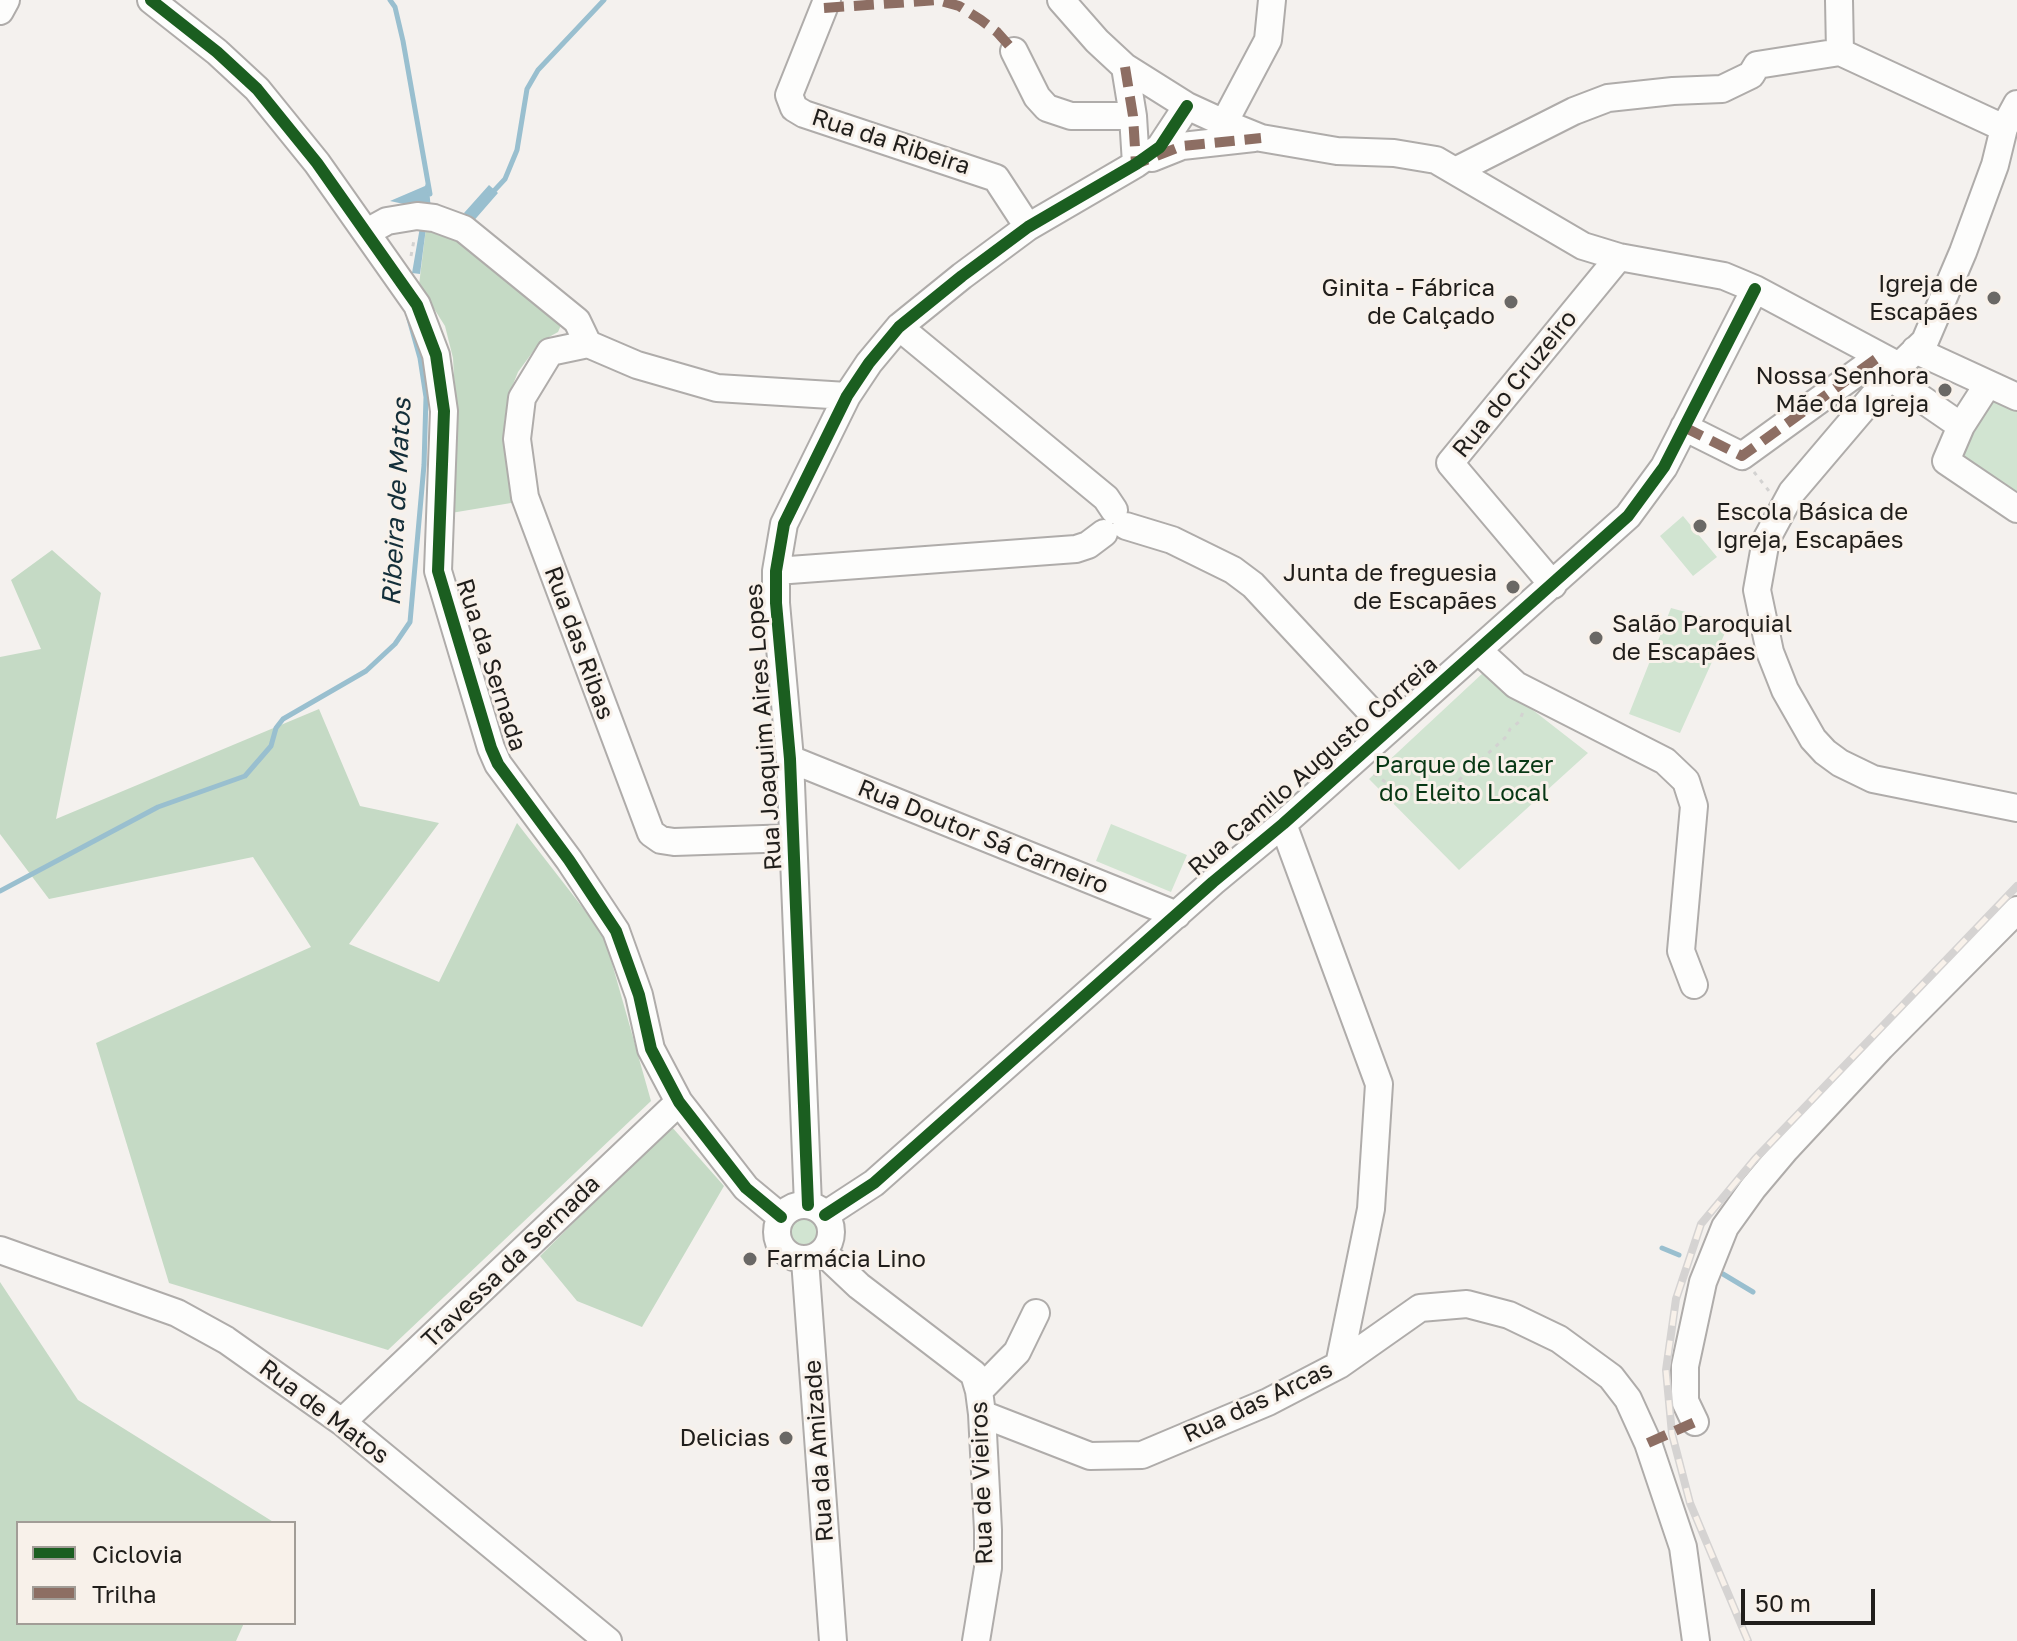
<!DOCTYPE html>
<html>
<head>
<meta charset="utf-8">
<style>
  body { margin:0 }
  #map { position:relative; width:2017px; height:1641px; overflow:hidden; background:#f4f1ee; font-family:"Golos Text",sans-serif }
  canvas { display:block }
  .legend { position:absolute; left:16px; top:1521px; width:280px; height:104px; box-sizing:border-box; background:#f8f1ea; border:2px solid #a29d97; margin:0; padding:10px 14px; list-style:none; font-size:24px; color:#201e1b }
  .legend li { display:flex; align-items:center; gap:16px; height:40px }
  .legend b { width:40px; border:2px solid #a29d97 }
  .scale { position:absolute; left:1741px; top:1589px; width:134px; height:36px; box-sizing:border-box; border:4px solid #201e1b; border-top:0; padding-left:10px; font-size:24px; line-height:28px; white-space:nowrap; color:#201e1b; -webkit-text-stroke:6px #f8f1ea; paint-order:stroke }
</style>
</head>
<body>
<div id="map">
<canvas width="2017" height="1641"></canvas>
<ul class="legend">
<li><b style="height:10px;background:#1b5e20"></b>Ciclovia</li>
<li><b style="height:10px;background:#8d6e63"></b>Trilha</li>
</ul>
<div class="scale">50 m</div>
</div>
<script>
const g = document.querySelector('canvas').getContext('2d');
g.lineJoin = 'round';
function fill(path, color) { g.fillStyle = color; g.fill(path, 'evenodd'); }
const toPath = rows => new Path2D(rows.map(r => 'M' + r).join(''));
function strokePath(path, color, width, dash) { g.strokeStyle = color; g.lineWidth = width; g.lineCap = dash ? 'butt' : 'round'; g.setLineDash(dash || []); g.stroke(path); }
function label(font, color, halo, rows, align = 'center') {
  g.font = font + ' "Golos Text",sans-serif'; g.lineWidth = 6; g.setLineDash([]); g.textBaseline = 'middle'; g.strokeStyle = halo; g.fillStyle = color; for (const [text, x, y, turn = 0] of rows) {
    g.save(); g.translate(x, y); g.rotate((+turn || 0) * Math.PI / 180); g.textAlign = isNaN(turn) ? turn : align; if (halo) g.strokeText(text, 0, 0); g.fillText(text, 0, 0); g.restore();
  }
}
fill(toPath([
  [1987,397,2017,411,2017,506,1952,450],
  [1683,516,1717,557,1693,576,1660,536],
  [1671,608,1729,624,1680,733,1629,714],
  [1484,672,1588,753,1459,870,1369,779],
  [1111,824,1187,855,1171,892,1096,861],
  '786 1232a17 17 0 1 1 34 0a17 17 0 1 1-34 0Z'
]), '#d1e4d1');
fill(toPath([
  [426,228,457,238,562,323,558,332,540,342,518,372,508,397,504,424,506,462,517,502,451,513,457,433,453,358,445,326,419,285],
  [52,550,101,593,56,819,319,709,360,806,439,823,349,944,439,982,517,823,604,935,651,1101,388,1350,169,1283,96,1043,311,947,253,857,49,899,0,834,0,657,41,649,11,580],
  [671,1126,724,1186,642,1327,577,1301,540,1256],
  [0,1282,78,1400,275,1523,18,1523,18,1623,244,1623,236,1641,0,1641]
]), '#c5dac5');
fill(toPath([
  [428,178,431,210,390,201,425,186],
  [489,185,498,193,471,224,464,213],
  [420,227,426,228,420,274,412,273]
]), '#99bfcf');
strokePath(toPath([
  [390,0,395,7,403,41,430,194],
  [492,193,505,179,517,150,527,89,538,70,604,0],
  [0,891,158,807,245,776,271,746,276,728,283,719,366,671,395,644,410,622,424,465,426,397,420,358,409,319],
  [1662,1248,1679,1255],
  [1723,1274,1753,1292]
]), '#99bfcf', 5);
const minor = toPath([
  [151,0,217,52,257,89,317,163,417,305,436,355,444,411,438,571,491,748,498,764,569,860,616,931,639,995,651,1049,679,1102,746,1188,781,1217],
  [827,0,789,95,794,108,804,114,996,178,1028,227],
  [1061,0,1097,41,1125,67,1187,106,1224,123,1261,138,1337,151,1394,153,1436,160,1583,246,1619,257,1724,276,1755,289,1899,366],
  [1839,0,1840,52],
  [0,11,6,0],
  [1014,51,1037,97,1047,108,1071,116,1133,116],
  [1125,67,1133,116,1136,164],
  [2017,104,2004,128,1995,165,1963,252,1925,341,1899,366,1792,492,1766,540,1757,590,1770,652,1785,690,1813,739,1825,752,1840,763,1873,779,2017,808],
  [1224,123,1268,40,1272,0],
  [1152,158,1182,146,1254,138],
  [1455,171,1574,111,1608,98,1673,91,1722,89,1751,75,1757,65,1840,52,2004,128],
  [367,232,387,221,417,216,434,218,464,229,577,321,588,344,637,365,717,388,847,396],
  [899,327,1106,498,1114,510],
  [588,344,550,352,522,398,517,439,525,497,651,833,661,840,674,842,793,838],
  [1915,350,2017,397],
  [1890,377,1961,426,1988,384],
  [1961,426,1946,461,2017,509],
  [1684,427,1742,456,1880,356],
  [1126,526,1172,540,1233,570,1253,585,1388,730],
  [776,571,1076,549,1088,545,1104,533],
  [1553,585,1450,463,1619,257],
  [1479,651,1516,685,1665,761,1686,781,1694,806,1681,951,1694,985],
  [790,759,1177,915],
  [1283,824,1379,1084,1371,1209,1339,1365],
  '777 1232a27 27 0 1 1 54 0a27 27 0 1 1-54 0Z',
  [808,1205,790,759,776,603,776,571,784,524,847,396,869,363,899,327,962,276,1028,227,1136,164,1160,147,1187,106],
  [825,1215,874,1183,1213,882,1283,824,1628,516,1664,467,1755,289],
  [0,1250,177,1313,226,1340,342,1422,608,1641],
  [823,1252,859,1286,974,1374,979,1391,982,1414,988,1530,988,1568,976,1641],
  [805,1260,833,1641],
  [979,1391,1017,1352,1036,1313],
  [982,1414,1090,1456,1142,1455,1268,1402,1339,1365,1420,1308,1467,1304,1509,1315,1559,1339,1611,1377,1628,1399,1648,1443,1683,1547,1696,1641],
  [342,1422,679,1102],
  [1695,1422,1685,1401,1685,1366,1703,1282,1725,1227,1753,1188,1785,1150,1881,1047,2017,910]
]);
strokePath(minor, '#afacaa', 30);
strokePath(toPath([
  [411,256,414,240],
  [1754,472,1769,491],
  [1374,774,1391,786,1401,788,1415,797,1436,801,1507,736,1510,729,1519,722,1523,712]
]), '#d3d2d1', 3, [4, 6]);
strokePath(minor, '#fdfdfc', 26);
const rail = toPath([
  [1748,1641,1690,1503,1672,1434,1666,1370,1676,1299,1701,1224,1755,1159,2017,886]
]);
strokePath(rail, '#d5d3d2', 8);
strokePath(rail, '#f8f1ea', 5, [15]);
strokePath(toPath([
  [824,8,938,0,959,6,981,20,997,32,1014,51],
  [1125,67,1133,116,1136,164,1182,146,1261,138],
  [1684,427,1742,456,1880,356],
  [1648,1443,1695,1422]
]), '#8d6e63', 10, [20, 10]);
strokePath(toPath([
  [151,0,217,52,257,89,317,163,417,305,436,355,444,411,438,571,491,748,498,764,569,860,616,931,639,995,651,1049,679,1102,746,1188,781,1217],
  [808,1205,790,759,776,603,776,571,784,524,847,396,869,363,899,327,962,276,1028,227,1136,164,1160,147,1187,106],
  [825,1215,874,1183,1213,882,1283,824,1628,516,1664,467,1755,289]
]), '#1b5e20', 12);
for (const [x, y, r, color] of [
  [1994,298,8,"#6a6865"],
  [1511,302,8,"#6a6865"],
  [1945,390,8,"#6a6865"],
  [1700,526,8,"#6a6865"],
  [1513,587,8,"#6a6865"],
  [1596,638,8,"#6a6865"],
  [750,1259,8,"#6a6865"],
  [786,1438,8,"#6a6865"]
]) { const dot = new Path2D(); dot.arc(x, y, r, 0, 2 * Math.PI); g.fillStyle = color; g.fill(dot); strokePath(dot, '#f8f1ea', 3); }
label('24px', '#201e1b', '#f8f1ea', [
  ["Rua da Ribeira",891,142,18],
  ["Rua do Cruzeiro",1515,384,-51],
  ["Rua das Ribas",579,643,70],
  ["Rua da Sernada",491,665,72],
  ["Rua Joaquim Aires Lopes",764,727,-94],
  ["Rua Camilo Augusto Correia",1313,766,-41],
  ["Rua Doutor Sá Carneiro",983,837,22],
  ["Travessa da Sernada",511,1262,-44],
  ["Rua das Arcas",1258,1402,-25],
  ["Rua de Matos",324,1412,37],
  ["Rua da Amizade",819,1451,-94],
  ["Rua de Vieiros",982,1483,-92]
]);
label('24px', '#201e1b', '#f8f1ea', [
  ["Igreja de",1978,284],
  ["Escapães",1978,312],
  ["Ginita - Fábrica",1495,288],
  ["de Calçado",1495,316],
  ["Nossa Senhora",1929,376],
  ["Mãe da Igreja",1929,404],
  ["Escola Básica de",1716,512,"left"],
  ["Igreja, Escapães",1716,540,"left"],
  ["Junta de freguesia",1497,573],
  ["de Escapães",1497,601],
  ["Salão Paroquial",1612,624,"left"],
  ["de Escapães",1612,652,"left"],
  ["Farmácia Lino",766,1259,"left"],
  ["Delicias",770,1438]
], 'right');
label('24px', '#073714', '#f8f1ea', [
  ["Parque de lazer",1464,765],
  ["do Eleito Local",1464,793]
]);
label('italic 26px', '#132e39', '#f8f1ea', [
  ["Ribeira de Matos",397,502,-87]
]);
</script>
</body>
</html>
